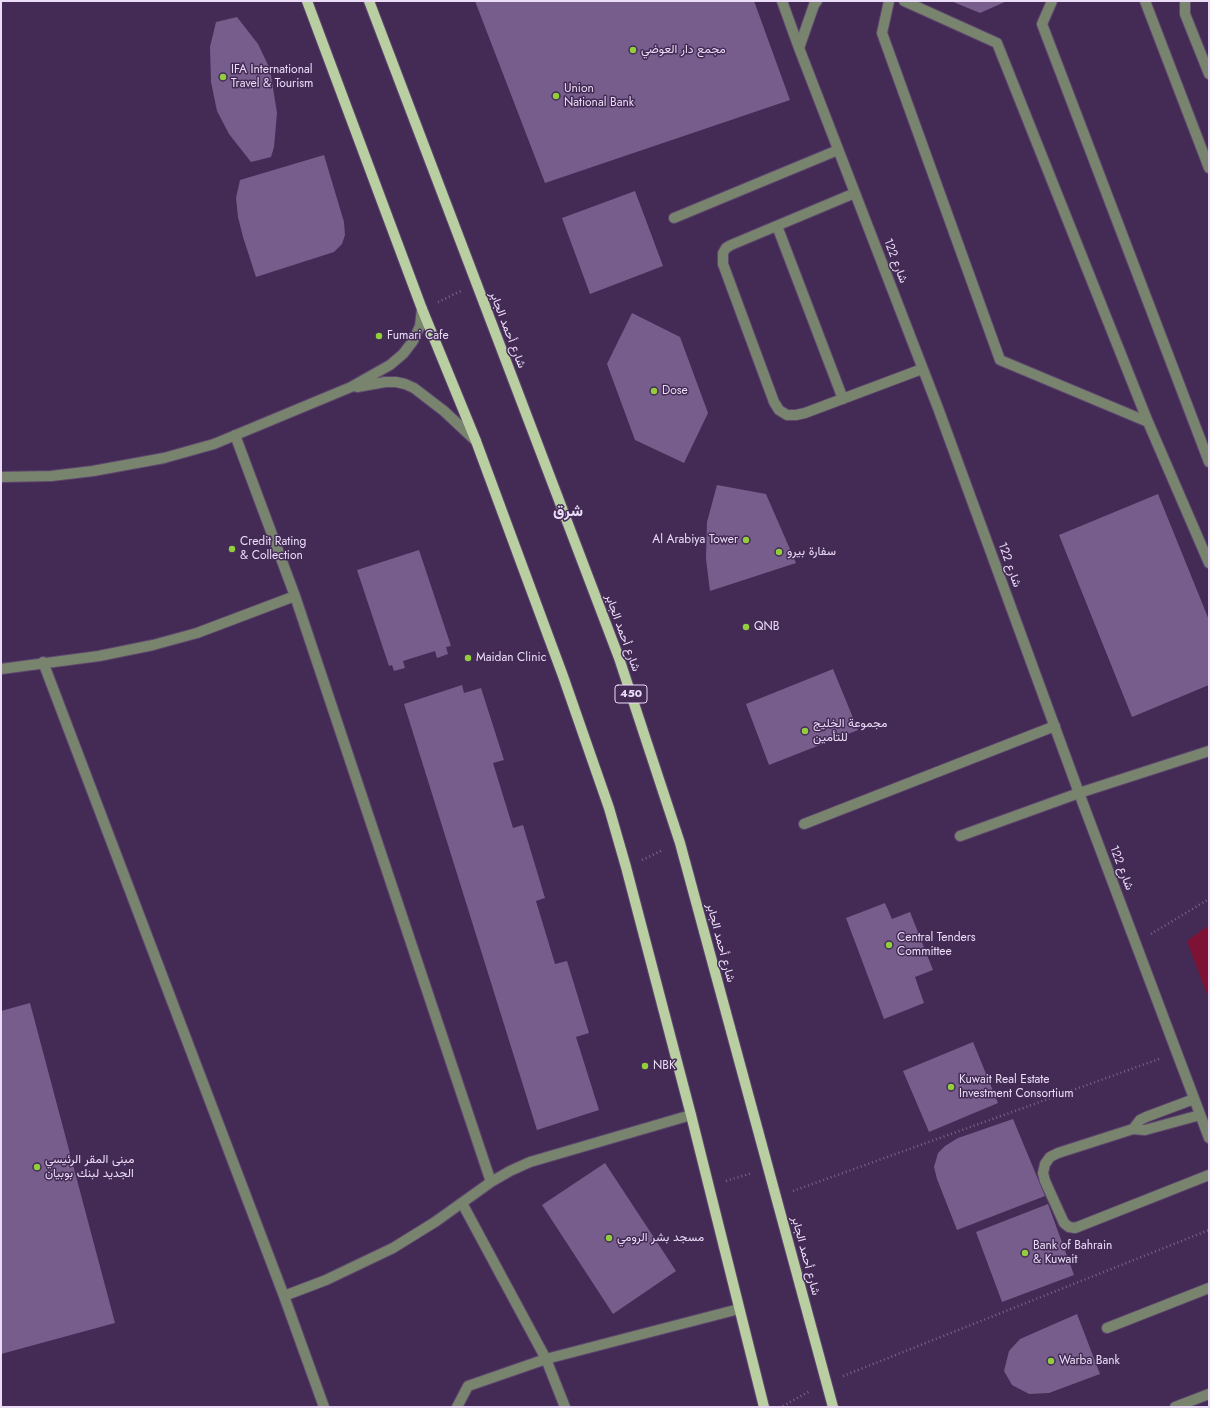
<!DOCTYPE html>
<html>
<head>
<meta charset="utf-8">
<style>
  body { margin:0 }
  #map { position:relative; width:1210px; height:1408px; overflow:hidden; background:#432b55; font-family:Jost,sans-serif }
  canvas { display:block }
  .frame { position:absolute; inset:0; border:2px solid #ebddf7; pointer-events:none }
</style>
</head>
<body>
<div id="map">
<canvas width="1210" height="1408"></canvas>
<div class="frame"></div>
</div>
<script>
const g = document.querySelector('canvas').getContext('2d');
g.lineJoin = 'round';
function fill(path, color) { g.fillStyle = color; g.fill(path, 'evenodd'); }
const toPath = rows => new Path2D(rows.map(r => 'M' + r).join(''));
function strokePath(path, color, width, dash) { g.strokeStyle = color; g.lineWidth = width; g.lineCap = dash ? 'butt' : 'round'; g.setLineDash(dash || []); g.stroke(path); }
function label(font, color, halo, rows, align = 'center') {
  g.font = font + ' Jost,Vazirmatn,sans-serif'; g.lineWidth = 3; g.setLineDash([]); g.textBaseline = 'middle'; g.strokeStyle = halo; g.fillStyle = color; for (const [text, x, y, turn = 0] of rows) {
    g.save(); g.translate(x, y); g.rotate((+turn || 0) * Math.PI / 180); g.textAlign = isNaN(turn) ? turn : align; if (halo) g.strokeText(text, 0, 0); g.fillText(text, 0, 0); g.restore();
  }
}
fill(toPath([
  [1209,925,1209,1000,1187,941]
]), '#7d1234');
fill(toPath([
  [475,1,754,1,790,100,545,183],
  [951,1,1007,1,980,13],
  [237,17,258,44,270,69,277,113,274,147,271,157,251,162,229,134,217,111,211,82,210,47,216,22],
  [324,155,344,222,345,235,342,244,334,252,256,277,243,237,238,217,236,198,240,180],
  [635,191,663,266,590,294,562,218],
  [632,313,680,337,708,413,684,463,635,440,607,364],
  [717,485,766,494,796,563,710,591,706,559,707,522],
  [1158,494,1209,620,1209,685,1132,717,1059,535],
  [419,550,451,646,446,647,448,654,437,658,435,651,403,661,405,668,394,671,392,665,389,666,357,570],
  [833,669,858,730,769,765,746,704],
  [462,685,464,693,481,688,504,760,493,763,513,828,523,825,545,898,536,901,555,964,567,961,589,1033,576,1037,599,1110,537,1130,404,704],
  [885,903,892,919,910,912,933,970,915,977,924,1003,884,1019,846,918],
  [30,1003,115,1323,1,1354,1,1011],
  [973,1042,998,1103,929,1132,903,1071],
  [1013,1119,1045,1196,957,1230,937,1179,934,1167,938,1153,945,1146,958,1138],
  [605,1163,676,1271,613,1314,542,1205],
  [1048,1204,1074,1275,1002,1302,976,1232],
  [1077,1314,1100,1374,1049,1393,1029,1394,1012,1385,1004,1371,1009,1351,1020,1339]
]), '#775d8c');
const minor = toPath([
  [782,1,799,48,938,408,1079,793,1209,1138],
  [889,1,882,33,1000,360,1148,422],
  [904,1,997,43,1148,422,1209,563],
  [1052,1,1042,24,1209,462],
  [1145,1,1209,168],
  [1185,1,1185,14,1209,74],
  [799,48,814,5,817,1],
  [855,193,731,245,726,248,723,253,723,264,774,402,779,410,787,415,796,415,805,413,922,369],
  [674,218,838,150],
  [777,226,843,399],
  [357,387,385,382,396,382,405,384,414,388,444,411,476,441],
  [235,435,295,596,491,1182],
  [1,477,51,476,93,471,164,458,214,444,351,387,390,365,403,354,413,341,420,326,422,309],
  [43,662,284,1296,324,1407],
  [1,669,99,656,153,645,197,633,295,596],
  [804,824,1055,726],
  [960,836,1079,793,1209,751],
  [1200,1115,1145,1130,1133,1129,1058,1153,1050,1157,1045,1164,1043,1173,1045,1181,1064,1223,1069,1227,1075,1228,1209,1175],
  [1133,1129,1140,1120,1146,1117,1194,1099],
  [462,1203,546,1359,565,1407],
  [284,1296,326,1280,393,1248,435,1222,491,1182,510,1171,530,1162,691,1115],
  [1107,1328,1209,1288],
  [457,1407,468,1386,546,1359,739,1309],
  [1175,1407,1209,1394]
]);
const major = toPath([
  [307,1,422,309,476,441,563,676,609,808,626,867,691,1115,764,1407],
  [369,1,619,658,680,843,833,1407]
]);
strokePath(minor, '#5e476f', 12);
strokePath(major, '#5e476f', 12);
strokePath(toPath([
  [438,302,461,291],
  [642,860,663,850],
  [1151,934,1209,899],
  [726,1181,752,1173],
  [793,1191,1159,1059],
  [843,1376,1209,1230],
  [783,1406,810,1391]
]), '#7a658a', 2.5, [1, 3]);
strokePath(minor, '#79846e', 10);
strokePath(major, '#b9cfa2', 10);
for (const [x, y, r, color] of [
  [633,50,4,"#92cd3e"],
  [223,77,4,"#92cd3e"],
  [556,96,4,"#92cd3e"],
  [379,336,4,"#92cd3e"],
  [654,391,4,"#92cd3e"],
  [746,540,4,"#92cd3e"],
  [232,549,4,"#92cd3e"],
  [779,552,4,"#92cd3e"],
  [746,627,4,"#92cd3e"],
  [468,658,4,"#92cd3e"],
  [805,731,4,"#92cd3e"],
  [889,945,4,"#92cd3e"],
  [645,1066,4,"#92cd3e"],
  [951,1087,4,"#92cd3e"],
  [37,1167,4,"#92cd3e"],
  [609,1238,4,"#92cd3e"],
  [1025,1253,4,"#92cd3e"],
  [1051,1361,4,"#92cd3e"]
]) { const dot = new Path2D(); dot.arc(x, y, r, 0, 2 * Math.PI); g.fillStyle = color; g.fill(dot); strokePath(dot, '#432b55', 1.5); }
for (const [x, y, w] of [
  [631,694,32]
]) { const box = new Path2D(); box.roundRect(x - w / 2, y - 9, w, 18, 3); g.fillStyle = '#432b55'; g.fill(box); strokePath(box, '#ebddf7', 1); }
label('bold 11px', '#ebddf7', null, [
  ["450",631,694]
]);
label('12px', '#ebddf7', '#432b55', [
  ["مجمع دار العوضي",641,50],
  ["IFA International",231,70],
  ["Travel & Tourism",231,84],
  ["Union",564,89],
  ["National Bank",564,103],
  ["Fumari Cafe",387,336],
  ["Dose",662,391],
  ["Al Arabiya Tower",738,540,"right"],
  ["Credit Rating",240,542],
  ["& Collection",240,556],
  ["سفارة بيرو",787,552],
  ["QNB",754,627],
  ["Maidan Clinic",476,658],
  ["مجموعة الخليج",813,724],
  ["للتأمين",813,738],
  ["Central Tenders",897,938],
  ["Committee",897,952],
  ["NBK",653,1066],
  ["Kuwait Real Estate",959,1080],
  ["Investment Consortium",959,1094],
  ["مبنى المقر الرئيسي",45,1160],
  ["الجديد لبنك بوبيان",45,1174],
  ["مسجد بشر الرومي",617,1238],
  ["Bank of Bahrain",1033,1246],
  ["& Kuwait",1033,1260],
  ["Warba Bank",1059,1361]
], 'left');
label('12px', '#ebddf7', '#432b55', [
  ["شارع 122",895,261,69],
  ["شارع أحمد الجابر",507,330,69],
  ["شارع 122",1009,565,70],
  ["شارع أحمد الجابر",622,633,70],
  ["شارع 122",1121,868,69],
  ["شارع أحمد الجابر",720,943,75],
  ["شارع أحمد الجابر",805,1256,75]
]);
label('bold 16px', '#ebddf7', '#432b55', [
  ["شرق",568,512]
]);
</script>
</body>
</html>
